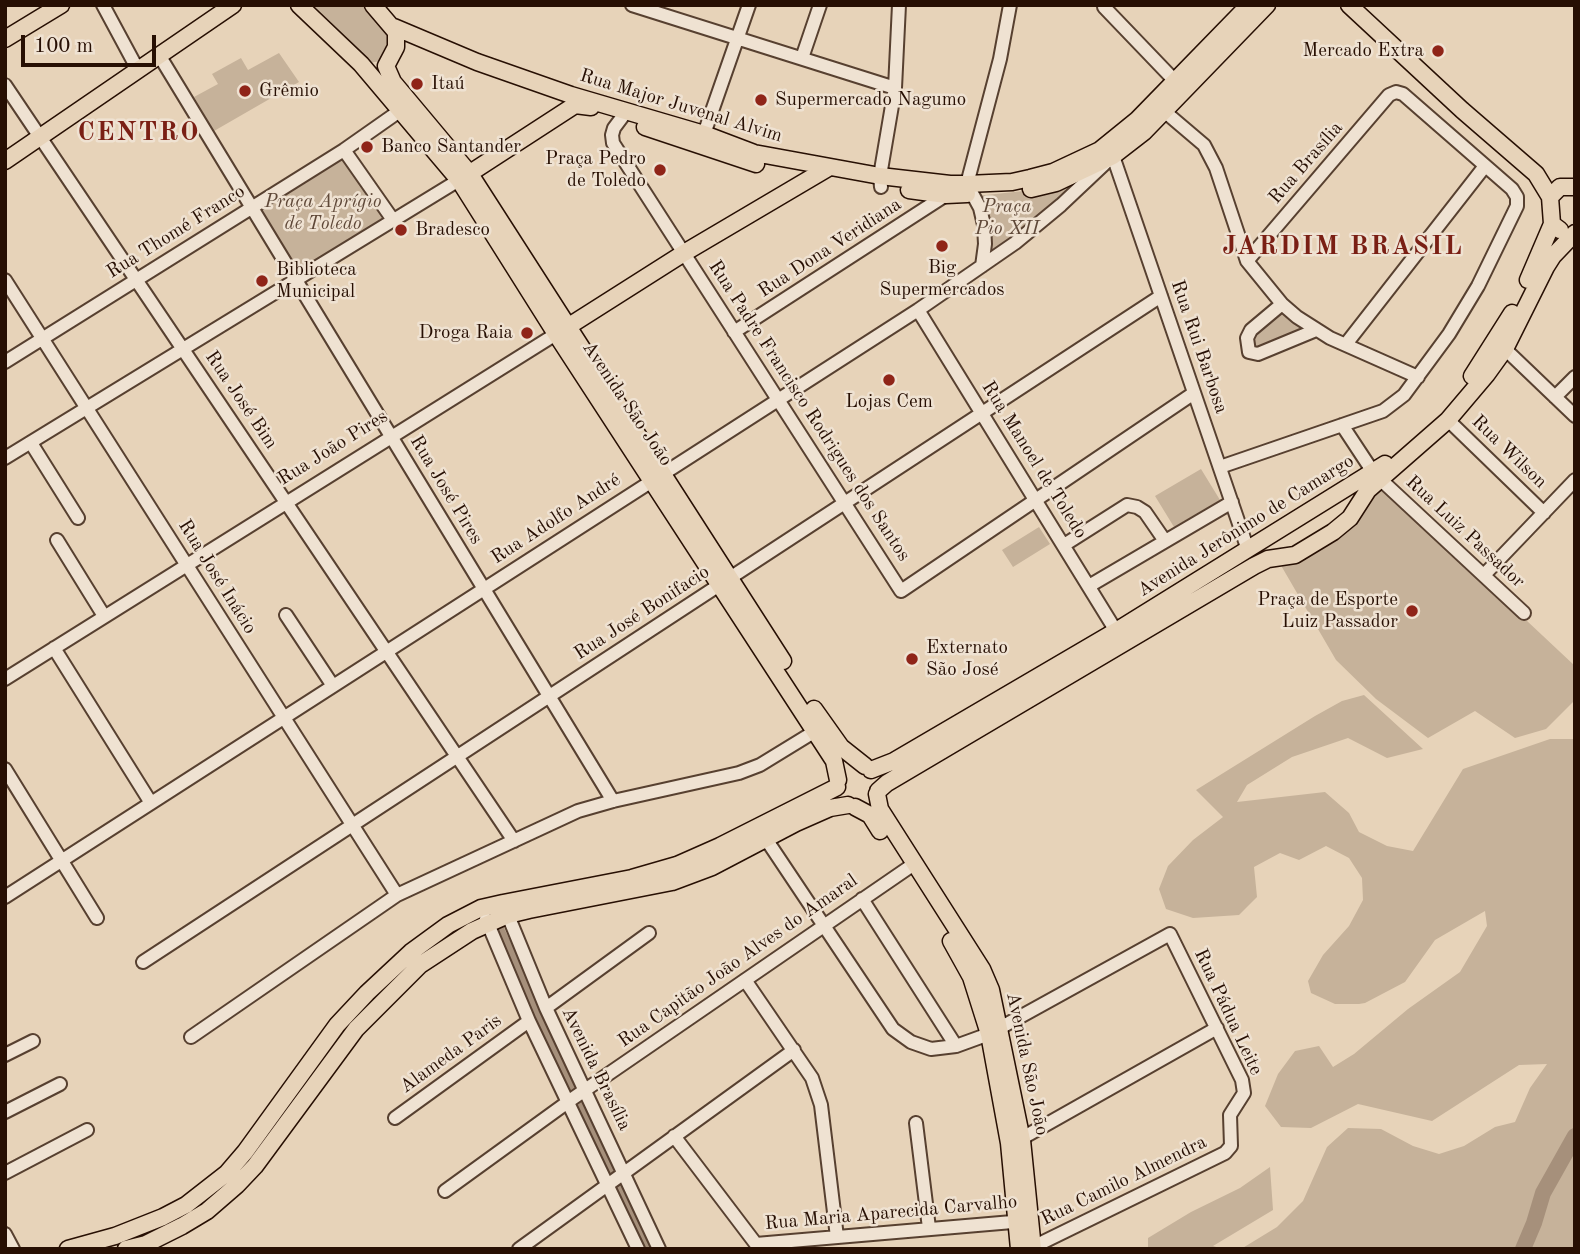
<!DOCTYPE html>
<html>
<head>
<meta charset="utf-8">
<style>
  body { margin:0 }
  #map { position:relative; width:1580px; height:1254px; overflow:hidden; background:#e7d3b9; font-family:"Old Standard TT",serif }
  canvas { display:block }
  .frame { position:absolute; inset:0; border:7px solid #270f03; pointer-events:none }
  .scale { position:absolute; left:21px; top:35px; width:135px; height:32px; box-sizing:border-box; border:4px solid #270f03; border-top:0; padding-left:9px; font-size:21px; line-height:24px; white-space:nowrap; color:#270f03; -webkit-text-stroke:5px #efe2d2; paint-order:stroke }
</style>
</head>
<body>
<div id="map">
<canvas width="1580" height="1254"></canvas>
<div class="frame"></div>
<div class="scale">100 m</div>
</div>
<script>
const g = document.querySelector('canvas').getContext('2d');
g.lineJoin = 'round';
function fill(path, color) { g.fillStyle = color; g.fill(path, 'evenodd'); }
const toPath = rows => new Path2D(rows.map(r => 'M' + r).join(''));
function strokePath(path, color, width, dash) { g.strokeStyle = color; g.lineWidth = width; g.lineCap = dash ? 'butt' : 'round'; g.setLineDash(dash || []); g.stroke(path); }
function label(font, color, halo, rows, align = 'center') {
  g.font = font + ' "Old Standard TT",serif'; g.lineWidth = 5; g.setLineDash([]); g.textBaseline = 'middle'; g.strokeStyle = halo; g.fillStyle = color; for (const [text, x, y, turn = 0] of rows) {
    g.save(); g.translate(x, y); g.rotate((+turn || 0) * Math.PI / 180); g.textAlign = isNaN(turn) ? turn : align; if (halo) g.strokeText(text, 0, 0); g.fillText(text, 0, 0); g.restore();
  }
}
fill(toPath([
  [306,5,370,5,395,33,385,60,370,63],
  [279,53,299,82,214,131,194,97,218,84,212,74,241,58,248,70],
  [343,157,384,219,299,271,261,210],
  [1105,162,984,263,976,196,1024,191],
  [1282,306,1313,330,1252,350,1254,331],
  [1201,469,1220,500,1174,527,1155,496],
  [1380,483,1575,666,1575,700,1546,729,1515,738,1475,711,1428,738,1376,699,1336,660,1279,562,1297,560],
  [1039,527,1050,544,1013,567,1002,550],
  [1364,695,1423,749,1387,758,1348,738,1292,757,1247,785,1237,802,1325,792,1349,813,1359,832,1387,846,1413,851,1463,769,1550,739,1575,739,1575,1249,1241,1249,1277,1227,1303,1201,1327,1147,1348,1128,1381,1129,1413,1146,1439,1154,1464,1146,1495,1127,1515,1122,1530,1088,1547,1064,1519,1065,1432,1121,1358,1104,1311,1128,1281,1127,1265,1106,1278,1074,1295,1051,1319,1046,1333,1067,1354,1054,1408,1009,1460,972,1487,926,1485,911,1435,940,1405,982,1365,1003,1359,1004,1335,1004,1311,993,1308,981,1323,955,1349,926,1363,900,1362,878,1349,858,1326,846,1299,860,1280,853,1254,867,1257,897,1239,915,1193,918,1166,909,1159,889,1168,866,1193,840,1223,817,1196,790,1315,716,1342,701],
  [1270,1167,1273,1210,1213,1246,1223,1249,1148,1249,1148,1238,1191,1212,1240,1188]
]), '#c6b29a');
strokePath(toPath([
  [499,929,650,1249]
]), '#a6907b', 10);
strokePath(toPath([
  [1523,1249,1534,1223,1543,1193,1575,1136]
]), '#a6907b', 16);
const minor = toPath([
  [103,5,138,70],
  [632,5,895,88],
  [1106,5,1104,7,1175,81],
  [159,55,613,801],
  [802,58,820,5],
  [5,85,514,841],
  [1164,111,1204,145,1216,168,1247,261,1282,304,1297,317,1330,338,1418,377],
  [626,112,614,128,612,135,613,143,901,591,1194,393],
  [705,141,704,134,749,5],
  [344,150,393,220],
  [881,187,880,176,895,88,899,5],
  [982,266,985,244,984,225,980,208,967,184,1000,59,1010,5],
  [5,280,397,895],
  [1282,304,1251,330,1247,338,1249,352,1258,354,1316,330],
  [918,310,1116,631],
  [734,332,946,195],
  [1346,344,1485,166],
  [1505,349,1575,416],
  [5,362,344,150,401,110],
  [1555,397,1575,377],
  [1448,420,1544,513],
  [1342,425,1373,472],
  [31,443,78,518],
  [5,458,459,180],
  [1220,467,1383,411,1404,395,1449,334,1478,286,1517,206,1517,197,1512,189,1403,94,1396,92,1389,95,1247,261],
  [1380,479,1524,613],
  [57,540,104,616],
  [1064,545,1127,505,1137,507,1145,512,1165,541],
  [1484,575,1575,480],
  [1089,586,1232,502],
  [286,615,333,686],
  [54,648,151,803],
  [5,679,556,334],
  [5,769,97,918],
  [766,839,893,1029,911,1042,931,1049,956,1046,989,1034,1170,934,1242,1080,1244,1093,1230,1115,1231,1146,1225,1153,1029,1249],
  [5,897,918,310,1015,243,1061,205,1113,156,1248,550],
  [862,899,956,1046],
  [505,908,546,1008,659,1249],
  [486,919,529,1021,638,1249],
  [143,962,1161,296],
  [745,980,812,1078,821,1105,837,1237],
  [546,1008,649,933],
  [191,1037,397,895,578,811,613,801,739,773,760,765,822,727],
  [5,1055,33,1041],
  [5,1112,60,1084],
  [395,1118,529,1021],
  [916,1123,929,1228],
  [674,1136,759,1248],
  [1017,1141,1217,1028],
  [5,1173,87,1130],
  [445,1191,572,1099,914,864],
  [5,1234,13,1249],
  [756,1244,1024,1221],
  [519,1249,794,1050]
]);
const major = toPath([
  [299,5,361,64,459,180,556,334,834,761,838,780],
  [373,5,396,32,396,47,386,66,393,82,470,174,783,661],
  [1349,5,1462,110,1536,174,1550,197],
  [394,27,477,62,571,95,704,134,754,153,880,176,950,184,967,184,1012,182,1030,178,1053,172,1100,150,1137,120,1249,5],
  [5,39,61,5],
  [645,127,756,164],
  [5,161,233,5],
  [461,179,575,105,591,107],
  [1031,189,1056,183,1113,156,1144,132,1267,5],
  [909,190,946,195,967,194],
  [1560,230,1552,224,1550,197,1560,187,1575,187],
  [1528,280,1552,224],
  [558,333,684,253,828,168],
  [1472,376,1512,313],
  [814,709,841,747,865,766],
  [871,770,894,761,1116,631,1385,464],
  [878,791,887,783,1254,566,1268,559,1295,555,1333,532,1350,518,1368,490,1448,420,1487,374,1505,349,1546,267,1553,256,1575,233],
  [877,794,880,809,982,969,991,990,1022,1140,1033,1249],
  [855,807,870,815,880,831],
  [951,941,971,977,989,1034,1009,1143,1019,1249],
  [68,1249,115,1236,163,1217,186,1205,227,1173,245,1152,337,1025,367,993,411,952,448,925,481,908,503,903,632,878,677,865,720,846,837,787],
  [126,1249,146,1244,182,1226,207,1211,237,1185,255,1166,356,1029,420,965,472,931,508,915,529,910,672,882,712,867,796,823,830,808,848,805]
]);
strokePath(minor, '#574030', 16);
strokePath(major, '#270f03', 19);
strokePath(minor, '#efe2d2', 12);
strokePath(major, '#e7d3b9', 16);
for (const [x, y, r, color] of [
  [1438,51,7,"#8f2418"],
  [417,84,7,"#8f2418"],
  [245,91,7,"#8f2418"],
  [761,100,7,"#8f2418"],
  [367,147,7,"#8f2418"],
  [660,170,7,"#8f2418"],
  [401,230,7,"#8f2418"],
  [942,246,7,"#8f2418"],
  [262,281,7,"#8f2418"],
  [527,333,7,"#8f2418"],
  [889,380,7,"#8f2418"],
  [1412,611,7,"#8f2418"],
  [912,659,7,"#8f2418"]
]) { const dot = new Path2D(); dot.arc(x, y, r, 0, 2 * Math.PI); g.fillStyle = color; g.fill(dot); strokePath(dot, '#efe2d2', 2.5); }
label('19px', '#270f03', '#efe2d2', [
  ["Mercado Extra",1424,51,"right"],
  ["Itaú",431,84],
  ["Grêmio",259,91],
  ["Supermercado Nagumo",775,100],
  ["Banco Santander",381,147],
  ["Praça Pedro",646,159,"right"],
  ["de Toledo",646,181,"right"],
  ["Bradesco",415,230],
  ["Big",942,268,"center"],
  ["Supermercados",942,290,"center"],
  ["Biblioteca",276,270],
  ["Municipal",276,292],
  ["Droga Raia",513,333,"right"],
  ["Lojas Cem",889,402,"center"],
  ["Praça de Esporte",1398,600,"right"],
  ["Luiz Passador",1398,622,"right"],
  ["Externato",926,648],
  ["São José",926,670]
], 'left');
label('19px', '#270f03', '#efe2d2', [
  ["Rua Major Juvenal Alvim",681,106,17],
  ["Rua Brasília",1306,163,-49],
  ["Rua Thomé Franco",176,232,-32],
  ["Rua Dona Veridiana",830,248,-33],
  ["Rua Rui Barbosa",1199,347,71],
  ["Rua José Bim",241,400,56],
  ["Avenida São João",627,404,56],
  ["Rua Padre Francisco Rodrigues dos Santos",809,411,57],
  ["Rua João Pires",333,448,-32],
  ["Rua Wilson",1509,452,44],
  ["Rua Manoel de Toledo",1034,460,58],
  ["Rua José Pires",446,490,59],
  ["Rua Adolfo André",556,519,-33],
  ["Avenida Jerônimo de Camargo",1246,526,-32],
  ["Rua Luiz Passador",1465,532,43],
  ["Rua José Inácio",217,577,58],
  ["Rua José Bonifacio",642,613,-33],
  ["Rua Capitão João Alves do Amaral",738,961,-35],
  ["Rua Pádua Leite",1228,1012,65],
  ["Alameda Paris",451,1054,-36],
  ["Avenida São João",1027,1064,78],
  ["Avenida Brasília",596,1069,64],
  ["Rua Camilo Almendra",1124,1181,-26],
  ["Rua Maria Aparecida Carvalho",891,1213,-5]
]);
label('italic 19px', '#5f4838', '#efe2d2', [
  ["Praça Aprígio",323,202],
  ["de Toledo",323,224],
  ["Praça",1007,207],
  ["Pio XII",1007,229]
]);
g.letterSpacing = '2px';
label('bold 26px', '#7a1f14', '#efe2d2', [
  ["CENTRO",139,133],
  ["JARDIM BRASIL",1343,247]
]);
g.letterSpacing = '0px';
</script>
</body>
</html>
